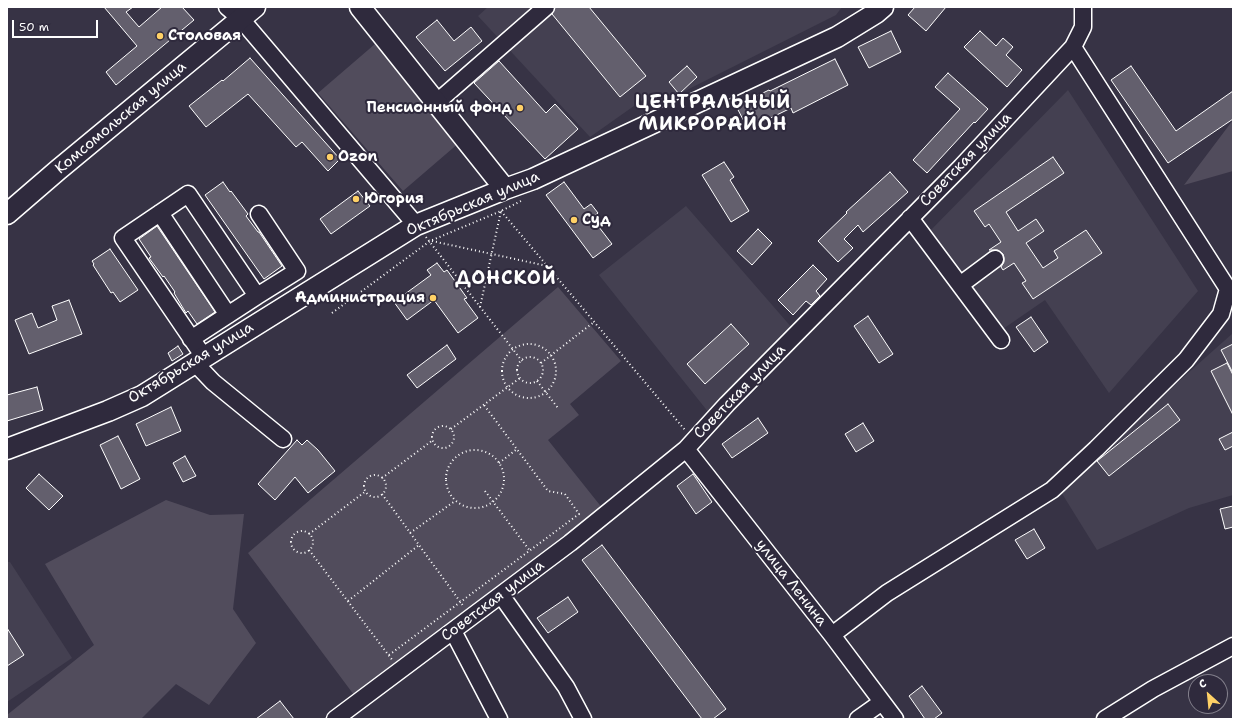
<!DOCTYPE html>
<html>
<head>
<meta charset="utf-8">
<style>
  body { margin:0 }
  #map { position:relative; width:1240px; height:726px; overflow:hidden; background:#373345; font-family:"Shantell Sans",sans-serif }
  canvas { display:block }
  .frame { position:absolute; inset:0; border:8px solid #fff; pointer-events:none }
  .north { position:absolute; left:1188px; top:674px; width:40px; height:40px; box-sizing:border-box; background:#2f2a3d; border:1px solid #827f8b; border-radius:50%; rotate:333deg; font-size:11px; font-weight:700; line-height:16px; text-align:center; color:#fff }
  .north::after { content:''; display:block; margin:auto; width:14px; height:18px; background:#ffd166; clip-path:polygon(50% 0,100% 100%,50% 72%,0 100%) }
  .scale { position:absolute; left:12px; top:20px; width:86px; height:18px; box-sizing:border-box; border:2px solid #fff; border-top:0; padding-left:5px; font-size:12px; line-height:14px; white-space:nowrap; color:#fff; -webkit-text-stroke:3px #2f2a3d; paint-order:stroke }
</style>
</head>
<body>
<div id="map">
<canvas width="1240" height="726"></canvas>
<div class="frame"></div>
<div class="north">С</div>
<div class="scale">50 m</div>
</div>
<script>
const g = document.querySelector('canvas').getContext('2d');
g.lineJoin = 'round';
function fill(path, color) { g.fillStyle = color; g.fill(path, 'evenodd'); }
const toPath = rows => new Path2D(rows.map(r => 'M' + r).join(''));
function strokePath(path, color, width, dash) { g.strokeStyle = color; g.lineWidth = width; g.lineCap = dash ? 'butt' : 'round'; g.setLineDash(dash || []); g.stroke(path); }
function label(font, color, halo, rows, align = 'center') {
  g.font = font + ' "Shantell Sans",sans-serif'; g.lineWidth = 4; g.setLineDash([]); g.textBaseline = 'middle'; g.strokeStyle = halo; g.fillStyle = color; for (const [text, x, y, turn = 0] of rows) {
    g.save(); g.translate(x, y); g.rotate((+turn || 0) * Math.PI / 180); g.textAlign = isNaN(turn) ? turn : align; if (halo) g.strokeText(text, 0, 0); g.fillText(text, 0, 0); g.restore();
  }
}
fill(toPath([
  [488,7,842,7,836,15,661,103,641,101,590,137,478,16],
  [1068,90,1198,291,1109,393,1045,300,1000,331,929,232],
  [686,206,793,329,709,413,599,275],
  [1233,333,1233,495,1189,508,1097,550,1061,492,1169,390],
  [7,562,10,562,72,658,7,702]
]), '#444051');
fill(toPath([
  [375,44,460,142,403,191,318,93],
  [1233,120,1233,171,1184,185],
  [558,287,621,361,570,404,579,415,548,440,603,509,354,695,248,553],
  [166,500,210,515,244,514,233,609,256,643,209,705,176,684,141,719,7,719,7,715,94,645,45,564]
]), '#514c5c');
const building = toPath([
  [104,7,133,7,126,12,139,27,162,7,182,7,194,20,116,85,106,72,137,46,104,7],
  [555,7,589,7,646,76,620,97,552,14,555,7],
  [915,7,946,7,926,31,908,15,915,7],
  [437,20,454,41,471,27,482,41,445,71,416,37,437,20],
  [891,31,901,52,869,68,858,47,891,31],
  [980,31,996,46,1003,38,1013,47,1006,55,1022,70,1007,87,964,47,980,31],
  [250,58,340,159,328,171,302,142,296,147,248,94,206,127,189,106,222,80,223,81,250,58],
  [835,59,848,85,793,113,791,108,748,129,736,106,769,90,770,91,835,59],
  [499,61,546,113,555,104,578,129,545,159,474,83,499,61],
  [687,66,697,77,679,94,669,82,687,66],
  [1131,66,1176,131,1233,91,1233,119,1168,163,1111,80,1131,66],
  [948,73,988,109,975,123,974,122,927,173,913,160,960,109,935,87,948,73],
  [1053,157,1064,173,1006,212,1018,231,1036,219,1044,231,1026,243,1043,268,1058,258,1054,251,1086,230,1102,253,1033,299,1022,283,1026,281,1014,263,1003,270,1001,267,1004,262,1004,258,1003,254,998,250,989,250,1001,242,989,224,985,227,974,211,1053,157],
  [724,162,734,177,730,180,749,211,731,222,702,175,724,162],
  [890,172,908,192,863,232,858,225,844,239,853,248,838,262,818,241,847,213,846,212,890,172],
  [223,182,230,192,231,191,248,214,246,216,258,232,259,232,282,266,264,279,205,195,223,182],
  [564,182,584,209,591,204,598,213,592,218,612,244,593,258,546,195,564,182],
  [358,191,370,206,331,234,320,219,358,191],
  [157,226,215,312,197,324,188,311,186,313,174,293,175,292,164,276,163,277,149,258,151,257,139,239,157,226],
  [758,229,772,243,752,265,737,251,758,229],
  [110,249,138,290,120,302,113,292,111,293,93,265,94,264,92,261,110,249],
  [437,263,444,272,447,270,467,298,464,299,478,318,458,333,434,300,407,320,394,302,431,275,427,270,437,263],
  [813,265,827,279,816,291,820,296,811,305,806,301,793,315,778,300,813,265],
  [69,300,82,334,29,354,15,320,32,313,38,328,57,320,52,306,69,300],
  [868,316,893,354,879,363,854,326,868,316],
  [1031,317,1048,342,1034,352,1016,327,1031,317],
  [731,324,749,344,705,384,687,364,731,324],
  [1233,344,1233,373,1221,350,1233,344],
  [447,345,456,359,417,388,407,375,447,345],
  [178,346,183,354,172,361,168,353,178,346],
  [1227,363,1233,375,1233,415,1211,371,1227,363],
  [37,387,43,410,7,421,7,395,37,387],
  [1168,404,1180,420,1109,476,1097,461,1168,404],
  [171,407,181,431,146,446,136,424,171,407],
  [758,418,768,433,732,458,722,444,758,418],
  [863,423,874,441,856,452,845,434,863,423],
  [1233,432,1233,446,1225,450,1219,439,1233,432],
  [118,436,140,479,121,489,100,445,118,436],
  [297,440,302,445,307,440,318,450,335,471,308,493,295,477,275,500,258,484,297,440],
  [185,456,196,476,183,482,173,463,185,456],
  [39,474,63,496,49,510,26,488,39,474],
  [693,474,712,502,696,514,677,486,693,474],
  [1233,506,1233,527,1225,529,1220,509,1233,506],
  [1034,529,1045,548,1027,559,1015,540,1034,529],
  [602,545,726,709,713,719,702,719,582,560,602,545],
  [568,597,578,612,548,633,537,618,568,597],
  [7,628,24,655,7,666,7,628],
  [922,686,942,713,934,719,925,719,909,696,922,686],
  [280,701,294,719,256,719,280,701]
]);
fill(building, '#635f6d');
strokePath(building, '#fff', 1);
const minor = toPath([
  [227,7,241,19,416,225],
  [436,103,546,7],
  [160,213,228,315],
  [910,218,1001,340],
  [960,285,995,259],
  [257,296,297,271,259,214],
  [191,339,257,296,188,194,123,238,204,357],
  [195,363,213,382,283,439],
  [686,449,832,635,895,719],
  [501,595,566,687,583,719],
  [453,631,499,719],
  [832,635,887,593,1052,490,1096,449,1186,360,1221,314,1228,289,1073,47],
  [335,719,570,543,686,449,727,404,961,167,1073,47,1083,27,1083,7],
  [858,719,882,702],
  [1105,719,1153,689,1233,646]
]);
const major = toPath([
  [360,7,505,189],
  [7,214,58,170,255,7],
  [7,449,108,411,142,396,416,225,505,189,533,179,837,37,876,13,883,7]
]);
strokePath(minor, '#fff', 19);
strokePath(major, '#fff', 23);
strokePath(toPath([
  [501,211,685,430],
  [426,237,522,361],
  [432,241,547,266],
  [480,307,501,211],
  [332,313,430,241,501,211,521,201],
  '502 371a27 27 0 1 1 54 0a27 27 0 1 1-54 0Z',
  '517 370a13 13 0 1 1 26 0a13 13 0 1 1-26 0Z',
  [541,363,594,322],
  [537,381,558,408],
  '432 437a11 11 0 1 1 22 0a11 11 0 1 1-22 0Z',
  [451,429,520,378],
  '446 479a29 29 0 1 1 58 0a29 29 0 1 1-58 0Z',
  [499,463,517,449],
  '364 486a11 11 0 1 1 22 0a11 11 0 1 1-22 0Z',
  [382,478,433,440],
  [485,491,530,551],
  [382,494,464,607],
  '291 542a11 11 0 1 1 22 0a11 11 0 1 1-22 0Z',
  [410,533,455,501],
  [309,534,366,491],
  [309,550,393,661],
  [348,601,419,545],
  [389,655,579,514,565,494,548,491,484,405]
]), '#fff', 2, [1, 3]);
strokePath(minor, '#2f2a3d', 16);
strokePath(major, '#2f2a3d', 20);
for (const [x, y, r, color] of [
  [160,36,4,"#ffd166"],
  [520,108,4,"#ffd166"],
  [330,157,4,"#ffd166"],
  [356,199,4,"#ffd166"],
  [574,220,4,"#ffd166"],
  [433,298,4,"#ffd166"]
]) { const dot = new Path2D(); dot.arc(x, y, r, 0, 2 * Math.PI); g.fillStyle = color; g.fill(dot); strokePath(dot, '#2f2a3d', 1.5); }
label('bold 15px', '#fff', '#2f2a3d', [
  ["Столовая",168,36],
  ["Пенсионный фонд",512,108,"right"],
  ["Ozon",338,157],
  ["Югория",364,199],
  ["Суд",582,220],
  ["Администрация",425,298,"right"]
], 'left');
label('15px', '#fff', '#2f2a3d', [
  ["Комсомольская улица",121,118,-40],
  ["Советская улица",966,160,-46],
  ["Октябрьская улица",473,204,-23],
  ["Октябрьская улица",191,363,-31],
  ["Советская улица",740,392,-46],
  ["улица Ленина",791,583,52],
  ["Советская улица",493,601,-37]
]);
g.letterSpacing = '1px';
label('bold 19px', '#fff', '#2f2a3d', [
  ["ЦЕНТРАЛЬНЫЙ",713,103],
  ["МИКРОРАЙОН",713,125],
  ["ДОНСКОЙ",506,279]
]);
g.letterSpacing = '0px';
</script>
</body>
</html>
